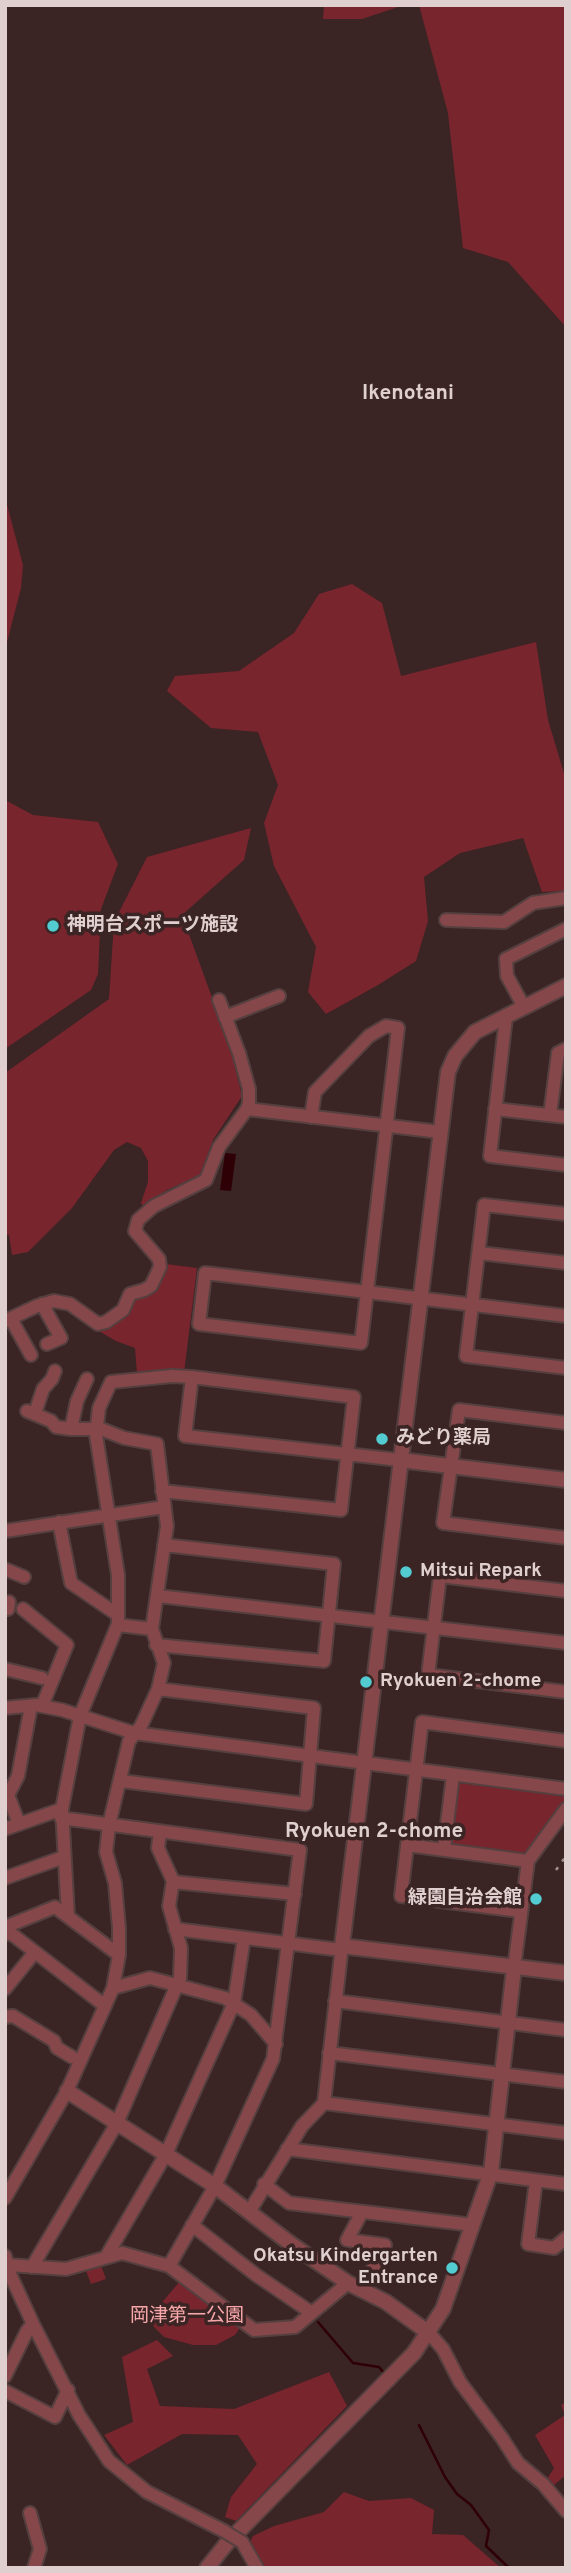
<!DOCTYPE html>
<html>
<head>
<meta charset="utf-8">
<style>
  body { margin:0 }
  #map { position:relative; width:571px; height:2573px; overflow:hidden; background:#3b2424; font-family:Overpass,sans-serif }
  canvas { display:block }
  .frame { position:absolute; inset:0; border:7px solid #dfcfcf; pointer-events:none }
</style>
</head>
<body>
<div id="map">
<canvas width="571" height="2573"></canvas>
<div class="frame"></div>
</div>
<script>
const g = document.querySelector('canvas').getContext('2d');
g.lineJoin = 'round';
function fill(path, color) { g.fillStyle = color; g.fill(path, 'evenodd'); }
const toPath = rows => new Path2D(rows.map(r => 'M' + r).join(''));
function strokePath(path, color, width, dash) { g.strokeStyle = color; g.lineWidth = width; g.lineCap = dash ? 'butt' : 'round'; g.setLineDash(dash || []); g.stroke(path); }
function label(font, color, halo, rows, align = 'center') {
  g.font = font + ' Overpass,"Noto Sans JP",sans-serif'; g.lineWidth = 7; g.setLineDash([]); g.textBaseline = 'middle'; g.strokeStyle = halo; g.fillStyle = color; for (const [text, x, y, turn = 0] of rows) {
    g.save(); g.translate(x, y); g.rotate((+turn || 0) * Math.PI / 180); g.textAlign = isNaN(turn) ? turn : align; if (halo) g.strokeText(text, 0, 0); g.fillText(text, 0, 0); g.restore();
  }
}
fill(toPath([
  [324,5,404,5,362,19,323,19],
  [419,5,566,5,566,327,508,262,463,248,448,113],
  [5,497,23,565,21,588,5,650],
  [352,584,382,603,401,676,536,642,548,720,566,780,566,891,542,892,523,838,460,853,424,877,428,921,416,961,378,985,326,1014,308,992,316,947,274,866,264,823,278,785,258,732,211,728,167,691,175,676,239,671,294,633,319,594],
  [5,800,33,815,98,822,118,864,101,909,98,974,91,990,5,1049],
  [251,828,244,860,182,915,230,1047,242,1096,213,1140,200,1175,167,1190,143,1206,141,1203,148,1182,148,1161,141,1148,127,1142,114,1150,72,1208,28,1252,12,1255,9,1235,5,1235,5,1073,109,999,114,922,147,857],
  [166,1264,197,1268,184,1373,137,1374,135,1348,116,1341,97,1330],
  [458,1783,566,1796,566,1804,531,1854,449,1843],
  [100,2263,106,2279,91,2284,85,2268],
  [181,2280,241,2326,235,2335,216,2345,193,2345,164,2337,147,2320],
  [157,2340,173,2356,147,2369,160,2406,234,2409,329,2372,347,2406,236,2521,225,2517,231,2497,257,2464,238,2435,182,2434,127,2465,104,2435,133,2422,122,2357],
  [566,2402,566,2475,554,2485,547,2479,554,2468,535,2435,565,2415,561,2405],
  [344,2492,369,2501,411,2498,434,2510,432,2534,463,2535,501,2568,266,2568,250,2542,253,2536,274,2526,324,2512]
]), '#78252e');
fill(toPath([
  [225,1153,236,1154,231,1191,220,1190]
]), '#2e0006');
strokePath(toPath([
  [318,2322,353,2363,379,2367,384,2373],
  [419,2425,445,2477,457,2494,471,2505,489,2530,486,2546,509,2568]
]), '#2e0006', 2.5);
const minor = toPath([
  [446,920,504,922,533,903,566,898],
  [524,1007,507,976,506,959,566,929],
  [225,1017,279,996],
  [506,1017,490,1156,566,1165],
  [247,1109,440,1132],
  [495,1109,566,1117],
  [550,1115,558,1053,566,1049],
  [311,1117,315,1092,369,1036,386,1026,398,1028,367,1292,566,1316],
  [566,1214,484,1205,466,1356,566,1368],
  [479,1253,566,1263],
  [205,1273,367,1292,361,1343,199,1324,205,1273],
  [42,1304,61,1338,47,1344],
  [11,1319,31,1355],
  [5,1321,37,1306,54,1301,70,1304,98,1324,106,1322,123,1310,130,1294,144,1290,151,1286,160,1267,159,1259,135,1231,138,1220,154,1206,206,1180,219,1147,247,1109,249,1103,249,1089,239,1053,219,1000],
  [192,1377,185,1436,400,1460],
  [27,1411,51,1421,56,1427,71,1429,96,1429],
  [35,1413,43,1389,52,1379,55,1371],
  [566,1423,459,1410,443,1523,566,1538],
  [71,1429,77,1401,87,1379],
  [59,1522,71,1583,118,1615],
  [5,1531,164,1507],
  [5,1569,24,1577],
  [566,1591,440,1576,428,1675,566,1692],
  [158,1596,566,1643],
  [5,1609,8,1609,9,1602],
  [23,1609,67,1645,42,1706],
  [118,1625,152,1629],
  [156,1645,324,1661,334,1564,164,1545],
  [5,1669,42,1678],
  [5,1708,36,1705,62,1710,134,1733,566,1789],
  [121,1781,306,1804,314,1708,158,1689],
  [61,1818,300,1850,273,2059,215,2186,169,2266],
  [19,1824,8,1795,18,1776,31,1706],
  [5,1829,62,1809],
  [407,1845,528,1861],
  [444,1849,453,1775],
  [5,1878,64,1857],
  [173,1882,295,1894],
  [520,1911,401,1896,422,1722,566,1741],
  [68,1916,62,1809,80,1716,118,1624,118,1575,96,1435,99,1408,111,1382,172,1376,192,1377,354,1397,341,1510,162,1491],
  [5,1927,55,1907,119,1955],
  [175,1929,341,1950],
  [5,1933,13,1935,105,2006],
  [514,1968,528,1861,566,1809],
  [113,1988,150,1978,225,1998,251,2015,276,2044],
  [5,1989,35,1952],
  [335,2001,566,2030],
  [5,2017,13,2016,54,2041,57,2048,72,2057],
  [329,2053,566,2082],
  [324,2103,566,2133],
  [287,2149,566,2184],
  [536,2181,528,2244,554,2248,566,2238],
  [264,2184,289,2203,473,2225],
  [5,2198,67,2091,113,1988,119,1955,119,1928,115,1883,106,1852,109,1825,129,1741,141,1726,158,1689,164,1663,152,1629,167,1526,157,1444,124,1438,96,1427],
  [249,2212,302,2126,324,2103,342,1946],
  [362,2212,347,2240,385,2245,362,2290],
  [192,2225,256,2275,312,2313],
  [5,2256,10,2274,33,2324,79,2415,109,2461,147,2492,224,2531],
  [106,2257,166,2154,234,2003,244,1938],
  [9,2265,66,2269,122,2253,169,2266,254,2330,295,2327,348,2283],
  [32,2267,117,2123,180,1978,181,1948,169,1906,173,1881,158,1848,160,1832],
  [429,2333,443,2349,460,2382,502,2438,518,2463,543,2484,566,2511],
  [5,2376,27,2331,33,2324],
  [5,2391,55,2417,68,2390],
  [30,2513,40,2549,34,2568],
  [242,2542,257,2568]
]);
const tertiary = toPath([
  [566,986,475,1032,455,1056,448,1072,342,1946,566,1973],
  [400,1460,566,1480],
  [67,2091,215,2186,291,2244,348,2283,386,2302,429,2333],
  [207,2568,227,2543,414,2353,443,2309,491,2172,514,1968]
]);
strokePath(minor, '#553f3f', 16);
strokePath(tertiary, '#553f3f', 18);
strokePath(minor, '#85474a', 12);
strokePath(tertiary, '#85474a', 14);
strokePath(toPath([
  [556,1870,566,1856]
]), '#a18e8e', 2.5, [3.5, 7]);
const minorBridge = toPath([
  [224,2531,242,2542]
]);
strokePath(minorBridge, '#553f3f', 16, []);
strokePath(minorBridge, '#85474a', 12);
for (const [x, y, r, color] of [
  [53,926,7,"#52ccd0"],
  [382,1439,7,"#52ccd0"],
  [406,1572,7,"#52ccd0"],
  [366,1682,7,"#52ccd0"],
  [536,1899,7,"#52ccd0"],
  [452,2268,7,"#52ccd0"]
]) { const dot = new Path2D(); dot.arc(x, y, r, 0, 2 * Math.PI); g.fillStyle = color; g.fill(dot); strokePath(dot, '#3b2424', 2.5); }
label('bold 19px', '#dfcfcf', '#3b2424', [
  ["神明台スポーツ施設",67,926],
  ["みどり薬局",396,1439],
  ["Mitsui Repark",420,1572],
  ["Ryokuen 2-chome",380,1682],
  ["緑園自治会館",522,1899,"right"],
  ["Okatsu Kindergarten",438,2257,"right"],
  ["Entrance",438,2279,"right"]
], 'left');
label('19px', '#f8a8aa', '#3b2424', [
  ["岡津第一公園",187,2317]
]);
label('bold 21px', '#dfcfcf', '#3b2424', [
  ["Ikenotani",408,395],
  ["Ryokuen 2-chome",374,1833]
]);
</script>
</body>
</html>
